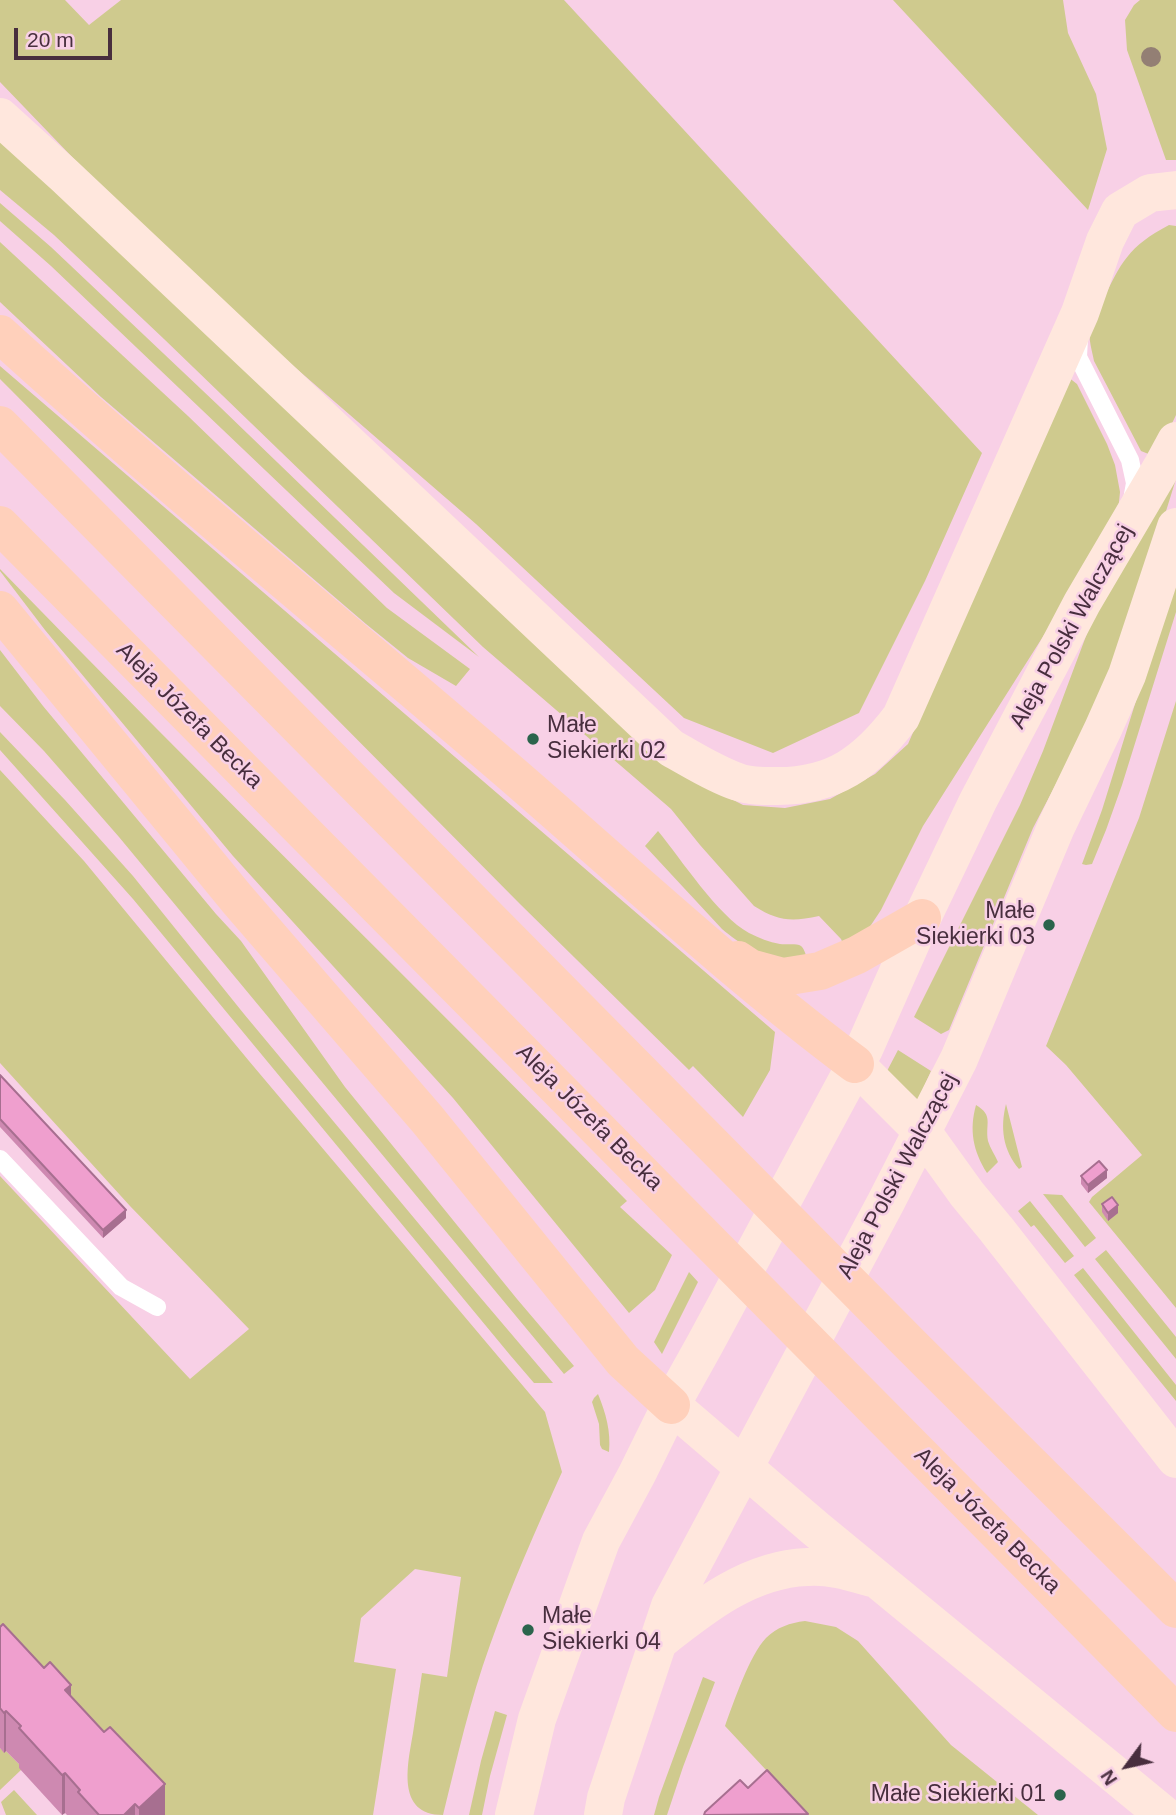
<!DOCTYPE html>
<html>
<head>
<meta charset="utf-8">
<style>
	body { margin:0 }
	#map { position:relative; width:1176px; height:1815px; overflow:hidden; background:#f8d0e6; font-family:Arial,sans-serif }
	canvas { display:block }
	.north { position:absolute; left:1092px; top:1731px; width:70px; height:70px; -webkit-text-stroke:5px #f8d0e6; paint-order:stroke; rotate:237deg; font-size:19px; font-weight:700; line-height:28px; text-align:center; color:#482e3e }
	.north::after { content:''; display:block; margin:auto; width:24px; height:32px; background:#482e3e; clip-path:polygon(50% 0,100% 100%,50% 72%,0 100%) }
	.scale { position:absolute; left:14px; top:28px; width:98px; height:32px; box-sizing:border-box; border:4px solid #482e3e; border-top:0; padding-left:9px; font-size:21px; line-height:24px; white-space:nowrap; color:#482e3e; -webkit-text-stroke:5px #f8d0e6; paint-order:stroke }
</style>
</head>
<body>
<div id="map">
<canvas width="1176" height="1815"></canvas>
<div class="north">N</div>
<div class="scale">20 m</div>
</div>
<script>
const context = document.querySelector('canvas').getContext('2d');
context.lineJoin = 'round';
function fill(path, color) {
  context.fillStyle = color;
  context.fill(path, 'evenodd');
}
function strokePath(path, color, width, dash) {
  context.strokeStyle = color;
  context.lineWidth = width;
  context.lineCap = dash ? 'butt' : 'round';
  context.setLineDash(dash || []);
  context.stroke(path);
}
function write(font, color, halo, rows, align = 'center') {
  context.font = font + ' Arial,sans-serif';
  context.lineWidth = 5;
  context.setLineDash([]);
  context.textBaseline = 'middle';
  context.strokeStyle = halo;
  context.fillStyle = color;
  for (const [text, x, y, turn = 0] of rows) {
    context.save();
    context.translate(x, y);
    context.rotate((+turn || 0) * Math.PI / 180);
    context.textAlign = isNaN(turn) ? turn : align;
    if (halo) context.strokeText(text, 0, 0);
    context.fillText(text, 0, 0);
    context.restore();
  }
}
fill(new Path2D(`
	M0,0H65L89,25L121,0H564L982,453L925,581L859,713L773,753L684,718L476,524L172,261L0,82Z
	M893,0H1063L1068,33L1096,94L1107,149L1088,210Z
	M1140,0H1176V160H1166L1127,50L1125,20L1134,5Z
	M0,135L712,789L743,805L785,808L830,799L875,774L908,744L1068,377L1077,384L1107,444L1115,465L1120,492L1118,512L1113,526L923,826L881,910L867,931L845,948L841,939L819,916C791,922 778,921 754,906L700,845L671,809L483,647L164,339L54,235L0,190Z
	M0,203L51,247L220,407L479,657L394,593L51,266L0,221Z
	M1169,225L1176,226V415L1156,457L1141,451L1094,361C1092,351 1088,338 1090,328C1092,320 1098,310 1102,303C1120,263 1129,246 1169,225Z
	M0,242L188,416L387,608L470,669L456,686L408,658L366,624L101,397L0,302Z
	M0,366L775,1032L770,1070L743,1117L693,1066L689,1070L520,904L10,389L0,379Z
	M1176,479L1139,598L1114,673L1033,828L949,1030L941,1034L914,1017L1020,805L1043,751L1092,620Z
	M0,569C206,782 420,989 627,1201L620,1207L672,1255L655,1290L629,1313L453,1098L233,856L45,630L0,571Z
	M1176,572V612L1122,785L1106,830L1092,864L1086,865L1082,864L1102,810Z
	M0,650L43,706L216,914L241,941L345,1087L517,1299L574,1366L564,1374L119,837L44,751L0,706Z
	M1176,701V1308L1089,1202L1092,1197L1142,1155L1066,1065L1046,1046L1139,818Z
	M0,732L65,800L133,876L244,1014L474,1290L553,1383H534L510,1355L133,899L0,750Z
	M0,770L84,861L249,1061L545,1412L562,1472C536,1529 511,1586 490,1645C470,1700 457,1758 443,1815C395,1815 408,1763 413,1733C416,1713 419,1693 422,1673L447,1677L461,1577L415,1569L361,1618L354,1662L396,1669L373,1815H157L0,1647V1176L190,1379L249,1329L130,1206L0,1063Z
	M658,831C681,859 718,916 749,933C759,938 769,942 780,944C785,945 797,943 801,946C803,947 806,954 806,956C799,957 791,959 784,959C761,958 739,943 722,929L645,846Z
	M898,1050L931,1071L918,1100L887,1071Z
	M1006,1104L1022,1167L1019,1169C1003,1150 1000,1128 1006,1104Z
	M976,1105C994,1116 985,1123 988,1141C990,1148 995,1155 998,1162L987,1173C973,1151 969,1130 976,1105Z
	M1043,1194L1062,1195L1096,1238L1085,1247Z
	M1030,1201L1074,1256L1065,1263L1034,1225L1031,1227L1018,1211Z
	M1106,1250L1176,1337V1359L1095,1259Z
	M1083,1268L1176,1385V1401L1074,1275Z
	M689,1272L698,1282L662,1354L654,1342Z
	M598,1394C606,1414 611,1431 609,1452L602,1449L600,1445L599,1424L592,1402L594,1398Z
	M805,1621L836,1627L858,1641L951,1745L1038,1815H808L725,1726C733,1704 750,1654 766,1638C777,1627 790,1623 805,1621Z
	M703,1677L715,1682L683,1767L667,1815H654L659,1797Z
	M495,1711L507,1715L490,1776L482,1815H469L481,1761Z
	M0,1748L4,1752L6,1751L21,1766V1770L0,1790Z
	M14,1790L37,1815H6L1,1802Z`), '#cfca8e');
strokePath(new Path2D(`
	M1079,338L1078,357L1130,460L1135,483L1132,500
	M0,1159L121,1287L157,1307`), '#fff', 18);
strokePath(new Path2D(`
	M0,117L65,176L671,748C693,760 714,774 738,782C749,786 763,786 775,786C834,787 867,762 901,717L1080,313L1105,241L1120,211L1150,193L1176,190
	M855,1064L921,1130L967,1194L996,1229L1176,1459
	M671,1405L816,1529L1164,1815
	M658,1642C702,1607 749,1569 807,1567C829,1565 851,1572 872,1578
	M514,1815L537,1719L601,1541L637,1474L671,1405L705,1344L864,1049L922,918L978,801L1082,603L1163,465L1176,441
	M603,1815L606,1798L670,1606L886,1202L959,1059L1056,827L1103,729L1127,675L1176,527`), '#ffe7dd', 38);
strokePath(new Path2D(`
	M0,334C164,483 337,624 506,769C621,868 733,973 855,1064
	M0,425L912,1346L1176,1609
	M0,525L1176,1713
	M0,610L237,899L427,1119L623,1361L671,1405
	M738,960L750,968L783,977L820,971L857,955L922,918`), '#ffd0bb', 38);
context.fillStyle = '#937f74';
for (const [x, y] of [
	[1151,57]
]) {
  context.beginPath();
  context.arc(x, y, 10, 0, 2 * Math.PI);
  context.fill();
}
fill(new Path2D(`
	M0,1075L126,1218L103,1238L0,1127Z
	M1081,1176L1107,1178L1088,1193L1081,1184Z
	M1102,1204L1118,1213L1108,1221L1102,1212Z
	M0,1627L71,1696L165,1815H67L65,1813L62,1815L19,1768V1764L6,1751L4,1753L0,1748Z`), '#ce89b1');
fill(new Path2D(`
	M1107,1170V1178L1088,1193V1185Z
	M1118,1205V1213L1108,1221V1213Z
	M126,1210V1218L103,1238V1230Z
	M71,1685V1724L65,1690Z
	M6,1711V1751L4,1753V1713Z
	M65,1773V1813L62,1815V1775Z
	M165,1784V1815H139V1808Z
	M135,1804V1815H124Z`), '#a76f90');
const building = new Path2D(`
	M0,1075L126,1210L103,1230L0,1119Z
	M1099,1161L1107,1170L1088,1185L1081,1176Z
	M1112,1197L1118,1205L1108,1213L1102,1204Z
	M3,1624L44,1668L50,1662L71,1685L65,1690L104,1732L110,1727L165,1784L139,1808L135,1804L124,1815H99L78,1792L80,1790L65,1773L62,1775L19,1728L21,1726L6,1711L4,1713L0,1708V1627Z
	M767,1770L808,1814L704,1815L705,1812L740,1780L748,1788Z`);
fill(building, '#ef9fce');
strokePath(building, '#a76f90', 2);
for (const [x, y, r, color] of [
	[533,739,7,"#2b644c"],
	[1049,925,7,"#2b644c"],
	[528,1630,7,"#2b644c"],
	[1060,1795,7,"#2b644c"]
]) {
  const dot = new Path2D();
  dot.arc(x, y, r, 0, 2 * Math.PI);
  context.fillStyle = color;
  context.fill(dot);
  strokePath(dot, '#f8d0e6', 2.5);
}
write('23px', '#482e3e', '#f8d0e6', [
	["Aleja Polski Walczącej",1072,627,-61],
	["Aleja Józefa Becka",189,716,45],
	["Aleja Józefa Becka",589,1118,45],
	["Aleja Polski Walczącej",898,1176,-62],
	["Aleja Józefa Becka",987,1521,45]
]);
write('23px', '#482e3e', '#f8d0e6', [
	["Małe",547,726],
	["Siekierki 02",547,752],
	["Małe",1035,912,"right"],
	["Siekierki 03",1035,938,"right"],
	["Małe",542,1617],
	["Siekierki 04",542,1643],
	["Małe Siekierki 01",1046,1795,"right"]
], 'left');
</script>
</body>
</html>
